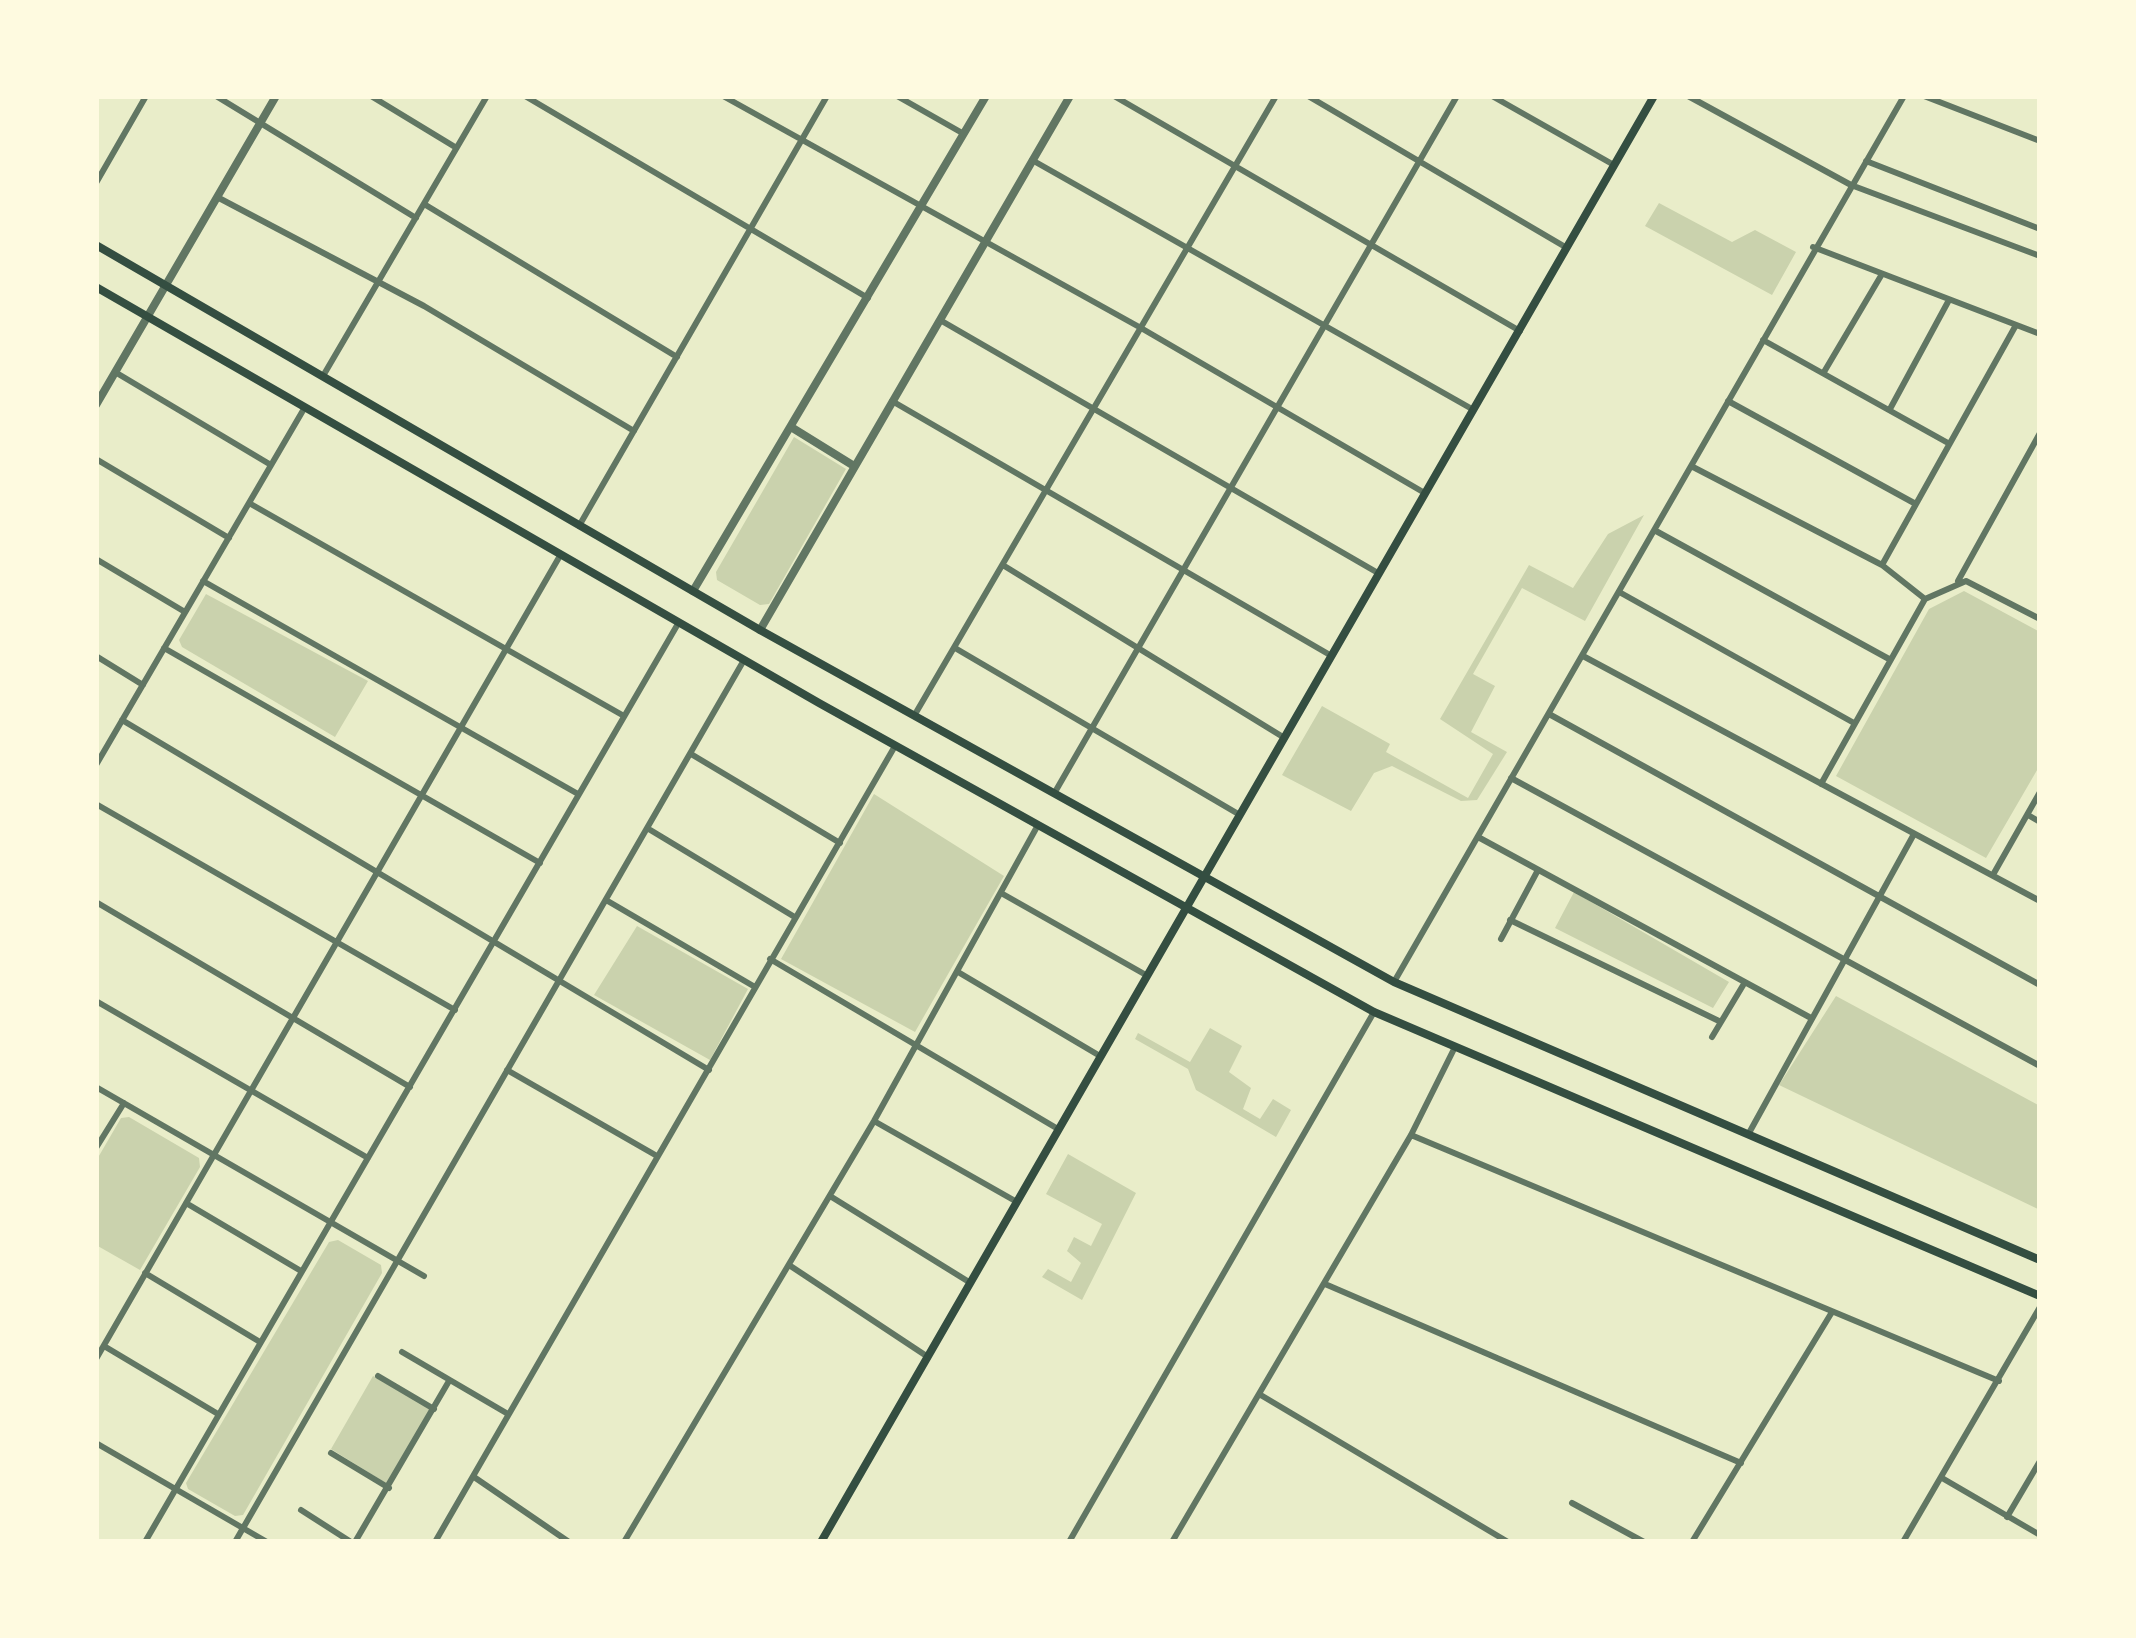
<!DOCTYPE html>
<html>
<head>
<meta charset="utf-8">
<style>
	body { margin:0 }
	#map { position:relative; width:2136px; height:1638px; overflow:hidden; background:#e9edc9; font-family:"Space Grotesk",sans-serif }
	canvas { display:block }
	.frame { position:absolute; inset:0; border:99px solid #fefae0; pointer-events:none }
</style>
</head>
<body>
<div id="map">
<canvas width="2136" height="1638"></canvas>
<div class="frame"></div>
</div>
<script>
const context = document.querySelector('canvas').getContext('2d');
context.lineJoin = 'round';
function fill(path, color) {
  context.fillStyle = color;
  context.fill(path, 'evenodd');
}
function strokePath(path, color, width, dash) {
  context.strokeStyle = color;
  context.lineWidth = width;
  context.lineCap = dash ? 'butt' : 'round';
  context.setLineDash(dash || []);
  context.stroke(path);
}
fill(new Path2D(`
	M1659,203L1732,242L1755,230L1796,252L1772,295L1645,226Z
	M794,437L846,469L769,604L760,605L717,580L716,572Z
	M1644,515L1585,621L1522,588L1473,674L1495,686L1471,732L1507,752L1477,800L1461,801L1392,766L1374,773L1351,811L1282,775L1322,706L1390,744L1386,752L1468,798L1493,754L1440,719L1529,565L1573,588L1608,534Z
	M1964,591L2040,632V765L1986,858L1836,776L1929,609Z
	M206,594L368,681L335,737L182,647L179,640Z
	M874,794L1004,876L915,1032L781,959Z
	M1574,892L1729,982L1713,1008L1555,928Z
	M637,926L748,989L710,1060L594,995Z
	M1836,996L2040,1106V1210L1779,1085Z
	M1210,1028L1242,1046L1229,1072L1251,1088L1243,1109L1260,1119L1273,1099L1291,1110L1276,1137L1196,1090L1188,1069L1135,1039L1138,1033L1190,1062Z
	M129,1117L199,1158L200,1167L140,1270L96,1245V1161L121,1118Z
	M1068,1154L1136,1193L1082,1300L1042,1277L1048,1269L1071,1282L1081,1263L1067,1251L1074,1237L1091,1246L1102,1224L1046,1194Z
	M338,1240L381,1265L382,1273L243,1515L235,1516L188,1489L186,1483L329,1242Z
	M373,1376L434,1411L389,1485L331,1449Z`), '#cad2ad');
strokePath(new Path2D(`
	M216,96L416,218
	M371,96L455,147
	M525,96L868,298
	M723,96L1141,328L1423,492
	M897,96L964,134
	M1114,96L1520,331
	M1308,96L1567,248
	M1492,96L1614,165
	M1688,96L1851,185L2040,256
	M1924,96L2040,141
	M1032,160L1472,409
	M1866,161L2040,229
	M96,183L146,96
	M217,197L424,306L634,431
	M424,204L677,357
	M1813,247L2040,334
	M940,320L1378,573
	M1763,340L1948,443
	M115,372L271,465
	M1824,372L1882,274
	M323,376L487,96
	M892,401L1330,655
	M1728,401L1914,503
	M1890,409L1949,300
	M96,459L229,538
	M1693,467L1882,565L1925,599
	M249,503L624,716
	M579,526L827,96
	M1656,531L1889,659
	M96,559L185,612
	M1882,565L2016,325
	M1006,567L1283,737
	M203,581L578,794
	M1958,581L2040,433
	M1621,593L1854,723
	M164,648L540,863
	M955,648L1240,815
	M96,656L143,685
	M1583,656L2040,901
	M1549,714L2040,985
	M914,716L1276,96
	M122,720L709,1070
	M691,754L840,843
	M96,765L305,407
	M1511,778L2040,1066
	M1821,784L1925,599L1966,581L2040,619
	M1055,792L1457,96
	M96,804L455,1010
	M2028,815L2040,822
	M647,828L793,916
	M1478,837L1811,1018
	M1994,873L2040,792
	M1001,893L1146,975
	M606,900L755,987
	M96,902L410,1087
	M1510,920L1721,1022
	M1501,939L1538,870
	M770,959L1058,1129
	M958,972L1100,1056
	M1394,982L1904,96
	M96,1001L368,1158
	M1712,1037L1745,982
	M507,1070L657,1156
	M96,1087L424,1276
	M874,1121L1017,1202
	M1749,1133L1914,834
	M1411,1135L1999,1381
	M96,1148L124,1103
	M830,1196L969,1282
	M186,1203L301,1271
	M789,1265L928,1357
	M145,1273L260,1342
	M1325,1284L1741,1463
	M104,1346L218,1414
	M402,1352L508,1414
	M96,1359L561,554
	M378,1376L434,1409
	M1259,1394L1508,1542
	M96,1443L267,1542
	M331,1453L389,1488
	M474,1477L569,1542
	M1942,1478L2040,1535
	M1572,1503L1644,1542
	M301,1510L351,1542
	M2007,1517L2040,1461
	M96,1542H97
	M145,1542L679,622
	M235,1542L744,660
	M355,1542L449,1381
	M435,1542L895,746
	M624,1542L874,1121L1038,825
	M1069,1542L1374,1012
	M1172,1542L1411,1135L1454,1049
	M1692,1542L1832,1312
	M1903,1542L2040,1307`), '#617663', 6);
strokePath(new Path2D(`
	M96,405L276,96
	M791,427L854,466
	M693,591L986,96
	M760,630L1070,96`), '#617663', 8);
strokePath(new Path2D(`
	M96,245L760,630L1394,982L2040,1260
	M96,287L819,703L1374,1012L2040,1296
	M821,1542L1654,96`), '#344e41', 8);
</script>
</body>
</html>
